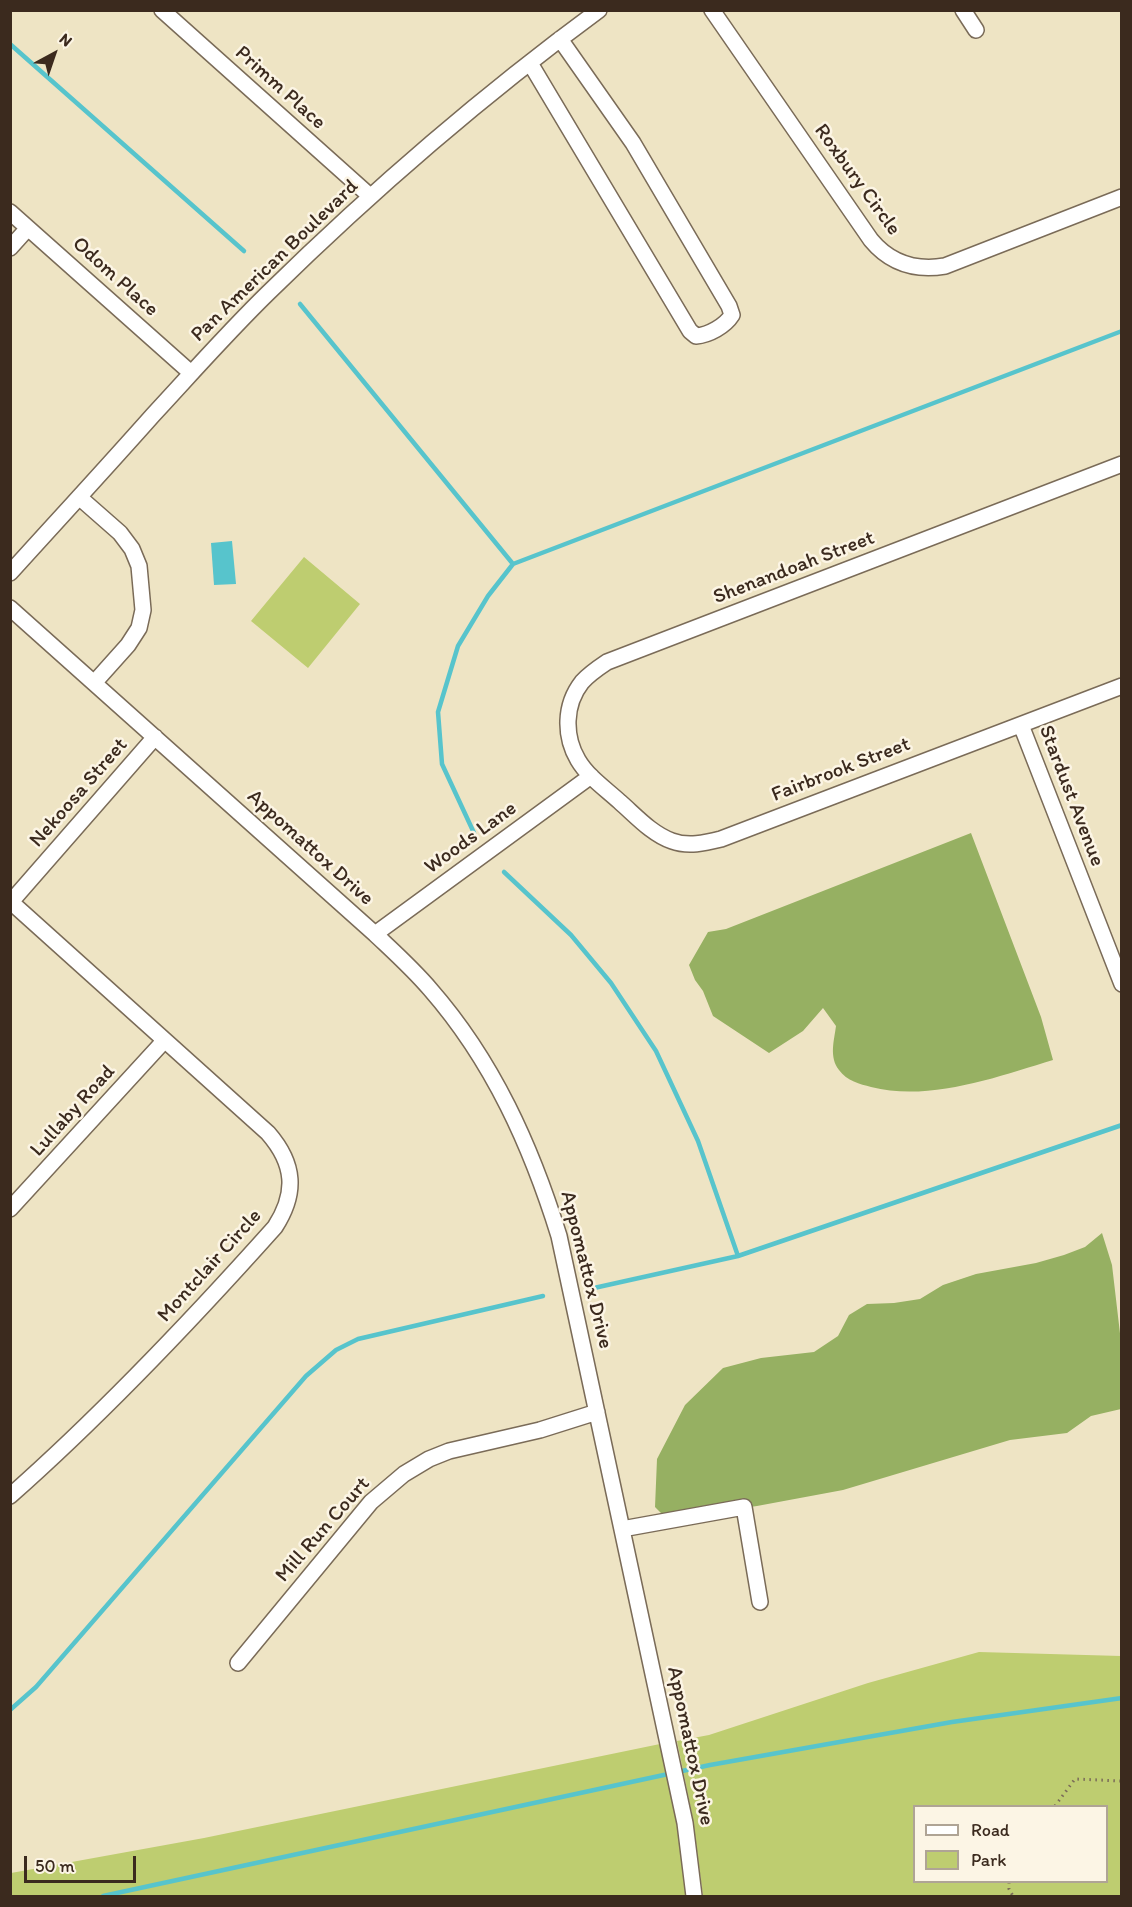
<!DOCTYPE html>
<html>
<head>
<meta charset="utf-8">
<style>
	body { margin:0 }
	#map { position:relative; width:1132px; height:1907px; overflow:hidden; background:#eee4c4; font-family:Itim,sans-serif }
	canvas { display:block }
	.frame { position:absolute; inset:0; border:12px solid #3b2a1e; pointer-events:none }
	.legend { position:absolute; left:913px; top:1805px; width:195px; height:78px; box-sizing:border-box; background:#fcf5e5; border:2px solid #afa495; margin:0; padding:8px 10px; list-style:none; font-size:18px; color:#3b2a1e }
	.legend li { display:flex; align-items:center; gap:12px; height:30px }
	.legend b { width:30px; border:2px solid #afa495 }
	.north { position:absolute; left:24px; top:24px; width:60px; height:60px; -webkit-text-stroke:4px #fcf5e5; paint-order:stroke; rotate:40deg; font-size:16px; font-weight:700; line-height:24px; text-align:center; color:#3b2a1e }
	.north::after { content:''; display:block; margin:auto; width:21px; height:27px; background:#3b2a1e; clip-path:polygon(50% 0,100% 100%,50% 72%,0 100%) }
	.scale { position:absolute; left:24px; top:1856px; width:112px; height:27px; box-sizing:border-box; border:3px solid #3b2a1e; border-top:0; padding-left:8px; font-size:18px; line-height:21px; white-space:nowrap; color:#3b2a1e; -webkit-text-stroke:4px #fcf5e5; paint-order:stroke }
</style>
</head>
<body>
<div id="map">
<canvas width="1132" height="1907"></canvas>
<div class="frame"></div>
<ul class="legend">
<li><b style="height:8px;background:#fff"></b>Road</li>
<li><b style="height:16px;background:#becd70"></b>Park</li>
</ul>
<div class="north">N</div>
<div class="scale">50 m</div>
</div>
<script>
const context = document.querySelector('canvas').getContext('2d');
context.lineJoin = 'round';
function fill(path, color) {
  context.fillStyle = color;
  context.fill(path, 'evenodd');
}
function strokePath(path, color, width, dash) {
  context.strokeStyle = color;
  context.lineWidth = width;
  context.lineCap = dash ? 'butt' : 'round';
  context.setLineDash(dash || []);
  context.stroke(path);
}
function write(font, color, halo, rows, align = 'center') {
  context.font = font + ' Itim,sans-serif';
  context.lineWidth = 5;
  context.setLineDash([]);
  context.textBaseline = 'middle';
  context.strokeStyle = halo;
  context.fillStyle = color;
  for (const [text, x, y, turn = 0] of rows) {
    context.save();
    context.translate(x, y);
    context.rotate((+turn || 0) * Math.PI / 180);
    context.textAlign = isNaN(turn) ? turn : align;
    if (halo) context.strokeText(text, 0, 0);
    context.fillText(text, 0, 0);
    context.restore();
  }
}
fill(new Path2D(`
	M304,557L360,604L308,668L251,621Z
	M979,1652L1121,1656V1896H703L692,1814L677,1741L709,1735L868,1683ZM1106,1806V1882H914V1806Z
	M660,1744L677,1825L686,1896H11V1873L204,1838Z`), '#becd70');
fill(new Path2D(`
	M971,833L1041,1017L1053,1060C997,1077 929,1102 871,1087C860,1084 847,1081 839,1070C829,1057 834,1041 836,1026L823,1008L803,1031L769,1053L713,1016L703,991L695,980L689,965L708,932L726,929Z
	M1102,1233L1112,1265L1121,1342V1409L1091,1416L1067,1433L1010,1440L843,1490L757,1506L667,1519L655,1507L657,1459L685,1405L723,1368L761,1358L814,1352L838,1336L849,1315L867,1304L894,1303L920,1299L943,1285L976,1274L1036,1263L1064,1255L1085,1247Z`), '#96b062');
fill(new Path2D(`
	M232,541L236,584L214,585L211,543Z`), '#57c4cc');
strokePath(new Path2D(`
	M10,44L244,251
	M300,304L513,564
	M474,833L442,764L438,712L458,646L488,596L513,564L1122,331
	M504,872L571,935L611,983L656,1051L698,1141L738,1256
	M594,1288L738,1256L1122,1125
	M10,1710L36,1687L306,1376L336,1350L358,1339L543,1296
	M103,1896L710,1765L952,1722L1122,1698`), '#57c4cc', 4.5);
const minor = new Path2D(`
	M162,10L370,196
	M712,10L871,240C890,263 915,271 945,266L1122,197
	M963,10L976,30
	M530,63L690,331L696,336C709,335 725,326 732,315L729,306L633,143L560,39
	M10,212L191,373
	M10,248L28,228
	M1122,464L607,662C598,668 589,674 582,682C564,705 564,736 578,760C588,777 606,789 620,802C636,816 652,834 672,841C688,847 705,843 721,839L1122,686
	M79,497L120,533L132,549L139,566L143,610L139,628L128,645L94,683
	M10,573C58,520 106,468 153,415C191,374 228,332 268,293C372,191 482,96 599,10
	M10,608L375,934C394,952 413,969 430,989C493,1061 531,1146 559,1236L685,1823L694,1896
	M1021,725L1122,984
	M10,903L155,737
	M375,934L591,776
	M10,1209L164,1041
	M10,1496C105,1412 191,1321 275,1227C297,1193 295,1164 268,1133L11,902
	M622,1529L744,1507L760,1602
	M238,1663L371,1502L404,1474L429,1459L449,1451L540,1430L597,1412`);
strokePath(minor, '#7a6b58', 18);
strokePath(new Path2D(`
	M1055,1806L1075,1779L1122,1781
	M1009,1882V1889L1013,1896`), '#7a6b58', 3, [1.5, 4.5]);
strokePath(minor, '#fff', 15);
write('21px', '#3b2a1e', '#fcf5e5', [
	["Primm Place",280,88,42],
	["Roxbury Circle",857,180,54],
	["Pan American Boulevard",275,261,-44],
	["Odom Place",115,277,42],
	["Shenandoah Street",794,568,-21],
	["Fairbrook Street",841,770,-21],
	["Nekoosa Street",79,793,-49],
	["Stardust Avenue",1071,796,69],
	["Woods Lane",471,838,-36],
	["Appomattox Drive",310,848,42],
	["Lullaby Road",73,1111,-48],
	["Montclair Circle",210,1266,-48],
	["Appomattox Drive",586,1270,76],
	["Mill Run Court",323,1530,-49],
	["Appomattox Drive",690,1746,78]
]);
</script>
</body>
</html>
